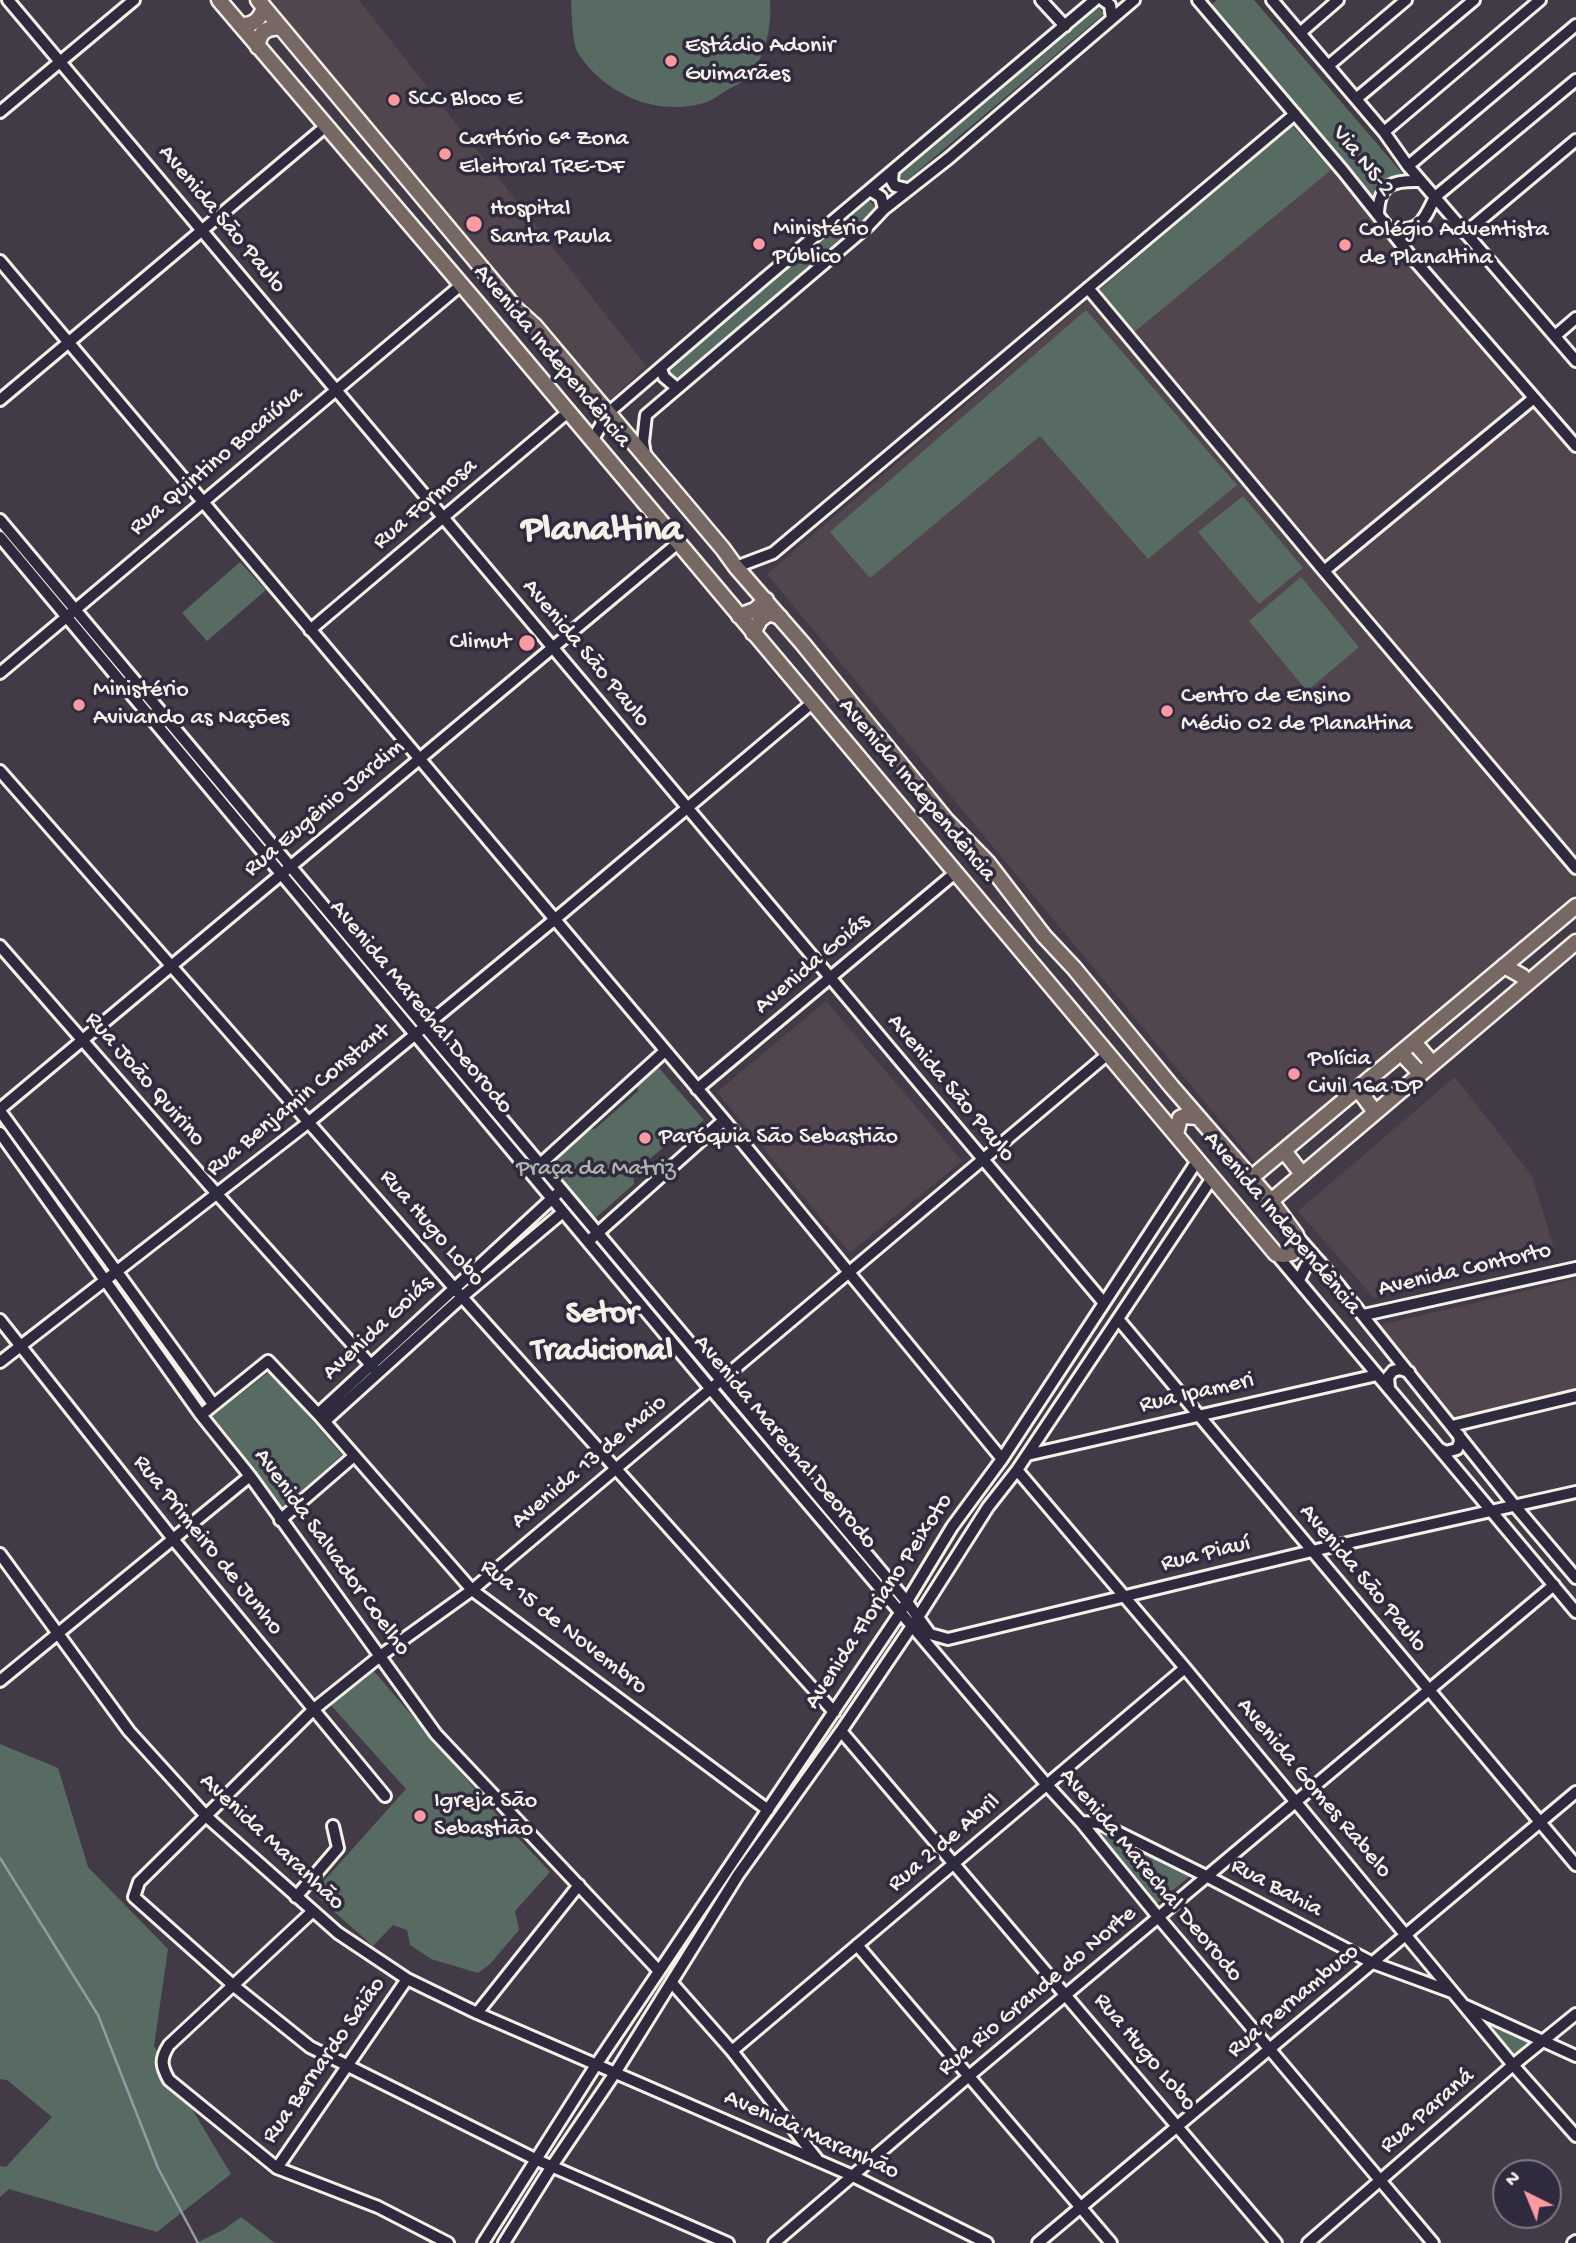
<!DOCTYPE html>
<html>
<head>
<meta charset="utf-8">
<style>
	body { margin:0 }
	#map { position:relative; width:1576px; height:2243px; overflow:hidden; background:#433a47; font-family:"Gochi Hand",sans-serif }
	canvas { display:block }
	.north { position:absolute; left:1492px; top:2159px; width:70px; height:70px; box-sizing:border-box; background:#2f2a3d; border:2px solid #7e7a81; border-radius:50%; rotate:317deg; font-size:19px; font-weight:700; line-height:28px; text-align:center; color:#f4f1e8 }
	.north::after { content:''; display:block; margin:auto; width:24px; height:32px; background:#ff9aa2; clip-path:polygon(50% 0,100% 100%,50% 72%,0 100%) }
</style>
</head>
<body>
<div id="map">
<canvas width="1576" height="2243"></canvas>
<div class="north">N</div>
</div>
<script>
const context = document.querySelector('canvas').getContext('2d');
context.lineJoin = 'round';
function fill(path, color) {
  context.fillStyle = color;
  context.fill(path, 'evenodd');
}
function strokePath(path, color, width, dash) {
  context.strokeStyle = color;
  context.lineWidth = width;
  context.lineCap = dash ? 'butt' : 'round';
  context.setLineDash(dash || []);
  context.stroke(path);
}
function write(font, color, halo, rows, align = 'center') {
  context.font = font + ' "Gochi Hand",sans-serif';
  context.lineWidth = 7;
  context.setLineDash([]);
  context.textBaseline = 'middle';
  context.strokeStyle = halo;
  context.fillStyle = color;
  for (const [text, x, y, turn = 0] of rows) {
    context.save();
    context.translate(x, y);
    context.rotate((+turn || 0) * Math.PI / 180);
    context.textAlign = isNaN(turn) ? turn : align;
    if (halo) context.strokeText(text, 0, 0);
    context.fillText(text, 0, 0);
    context.restore();
  }
}
fill(new Path2D(`
	M264,0H359L646,366L605,405Z
	M1292,125L1299,126L1576,456V893L1256,1164L767,574Z
	M826,1001L962,1161L850,1253L717,1092Z
	M1455,1077L1532,1176L1554,1248L1374,1298L1298,1211Z
	M1576,1279V1391L1454,1420L1380,1325Z`), '#51464e');
fill(new Path2D(`
	M571,0H770C772,24 766,57 749,76C744,82 734,86 727,90C720,94 712,101 704,103C657,117 604,94 578,53C572,43 572,13 571,0Z
	M1217,0H1254L1402,173L1369,198L1209,7Z
	M1097,4L1104,14L905,182L897,173Z
	M1292,125L1331,170L1133,333L1097,292Z
	M867,198L876,208L677,382L667,370Z
	M1086,310L1237,485L1148,559L1040,436L870,578L830,532Z
	M1243,496L1303,568L1259,604L1198,532Z
	M240,562L266,590L207,641L182,613Z
	M1301,577L1359,647L1307,691L1249,621Z
	M658,1067L704,1120L684,1138L677,1135L633,1174L634,1184L592,1221L546,1165L587,1128L595,1129L638,1091L637,1085Z
	M270,1371L342,1455L279,1511L211,1417Z
	M372,1669L505,1824L550,1872L515,1911L519,1930L490,1964L478,1973L431,1959L410,1945L407,1930L393,1925L373,1946L313,1893L406,1789L329,1703Z
	M0,1744L58,1768L88,1867L168,1949L154,2046L231,2174L157,2232L9,2189L0,2197V2166L6,2167L52,2117L7,2080L0,2079Z
	M1097,1830L1190,1876L1154,1906L1091,1832Z
	M1490,2023L1531,2042L1512,2058Z
	M241,2217L275,2243H196L223,2230Z`), '#586b63');
strokePath(new Path2D(`
	M0,1858L98,2015L158,2168L198,2243`), '#8f9ca3', 2.5);
const minor = new Path2D(`
	M8,0L1104,1303
	M1041,0L1065,26
	M1103,0L1110,5L1112,18
	M1198,0L1343,171L1409,254L1576,446
	M1272,0L1384,132L1408,166L1576,361
	M1300,33L1338,0
	M1328,66L1406,0
	M1356,99L1474,0
	M0,112L134,0
	M1384,132L1540,0
	M1408,166L1576,25
	M893,171L892,181L895,186L907,189
	M870,190L881,197L884,209
	M1378,214C1379,183 1394,180 1421,181
	M1389,228C1420,233 1423,222 1435,197L1576,80
	M1465,233L1576,140
	M0,261L724,1120L1002,1459
	M1088,288L1324,571L1576,868
	M1555,336L1576,318
	M661,369L664,377L677,388
	M0,400L325,127
	M592,441L608,413L764,279L1095,0
	M645,455L643,442L646,415L868,226L884,209L949,158L1134,0
	M0,520L907,1602L930,1634L948,1639L1312,1551L1576,1492
	M0,537L710,1388L1047,1785L1081,1822L1159,1918L1433,2243
	M736,567L773,553L1295,114
	M1324,571L1534,398
	M310,630L568,412
	M0,673L461,285
	M0,771L462,1297L834,1712
	M0,946L217,1194L378,1373
	M697,1089L955,873
	M0,1109L678,543
	M0,1111L213,1404
	M0,1133L201,1415L250,1476L436,1734L659,1971
	M535,1169L665,1051
	M1296,1235L1324,1267L1515,1506L1576,1578
	M592,1238L724,1120
	M1276,1254L1576,1612
	M1299,1280L1306,1266L1320,1262
	M1364,1315L1576,1268
	M1118,1319L1576,1865
	M0,1320L173,1539L385,1796
	M0,1362L309,1122L554,920L812,703
	M1389,1388L1388,1377L1393,1371L1400,1369L1409,1372
	M318,1414L557,1194
	M201,1415L268,1361L318,1414L472,1590L768,1810
	M325,1421L462,1297L563,1212
	M1452,1426L1576,1396
	M1440,1449L1446,1452L1457,1449L1460,1442L1459,1435
	M1027,1455L1377,1375
	M1017,1470L1185,1668L1513,2065L1576,2136
	M280,1520L354,1456
	M0,1554L129,1731L207,1817L338,1933L407,1979L477,2013L851,2175L987,2243
	M0,1681L250,1476
	M841,1731L1276,2243
	M1081,1822L1099,1823L1208,1877L1373,1963L1452,1992
	M296,1897L338,1848L333,1826
	M313,1911L169,2045C160,2059 161,2066 169,2080L277,2168L378,2207L448,2243
	M857,1945L1111,2243
	M672,1983L732,2051L817,2159
	M1466,2006L1576,2056
	M477,2013L579,1885
	M732,2051L1185,1668
	M277,2168L407,1979
	M483,2243L596,2065L900,1613L952,1527L1002,1459L1197,1161
	M504,2243L552,2166L615,2073L738,1875L841,1731L918,1617L988,1507L1017,1470L1212,1178
	M728,2243L537,2160L310,2047L234,1986L134,1897L139,1882L314,1709L380,1656L472,1590L1108,1054
	M774,2243L969,2076L1554,1585
	M1038,2243L1576,1792
	M1308,2243L1513,2065L1576,2014
	M1573,2243L1576,2241`);
const major = new Path2D(`
	M219,0L477,303L1276,1254L1284,1255L1292,1253L1296,1245V1235L1271,1201L1172,1087L1074,968L1044,936L988,863L946,820L803,644L736,567L723,549L535,326L516,309L258,0
	M240,25C253,26 260,20 264,7
	M258,47C258,33 267,26 281,28
	M739,616L755,610L766,600
	M753,633L760,620L769,613L780,617
	M1504,966L1522,976L1527,982
	M1414,1042L1432,1063
	M1401,1053L1420,1073
	M1358,1089L1375,1112
	M1176,1134L1180,1118L1184,1116L1197,1117
	M1284,1151L1302,1174
	M1251,1178L1576,906
	M1271,1201L1576,942`);
strokePath(minor, '#f4f1e8', 16);
strokePath(major, '#f4f1e8', 19);
strokePath(minor, '#2f2a3d', 10);
strokePath(major, '#776864', 14);
for (const [x, y, r, color] of [
	[671,61,7,"#ff9aa2"],
	[394,100,7,"#ff9aa2"],
	[445,154,7,"#ff9aa2"],
	[474,224,9,"#ff9aa2"],
	[759,244,7,"#ff9aa2"],
	[1345,245,7,"#ff9aa2"],
	[527,643,9,"#ff9aa2"],
	[79,705,7,"#ff9aa2"],
	[1167,711,7,"#ff9aa2"],
	[1294,1074,7,"#ff9aa2"],
	[645,1138,7,"#ff9aa2"],
	[420,1816,7,"#ff9aa2"]
]) {
  const dot = new Path2D();
  dot.arc(x, y, r, 0, 2 * Math.PI);
  context.fillStyle = color;
  context.fill(dot);
  strokePath(dot, '#2f2a3d', 2.5);
}
write('24px', '#f4f1e8', '#2f2a3d', [
	["Estádio Adonir",685,47],
	["Guimarães",685,75],
	["SCC Bloco E",408,100],
	["Cartório 6ª Zona",459,140],
	["Eleitoral TRE-DF",459,168],
	["Hospital",490,210],
	["Santa Paula",490,238],
	["Ministério",773,230],
	["Público",773,258],
	["Colégio Adventista",1359,231],
	["de Planaltina",1359,259],
	["Climut",511,643,"right"],
	["Ministério",93,691],
	["Avivando as Nações",93,719],
	["Centro de Ensino",1181,697],
	["Médio 02 de Planaltina",1181,725],
	["Polícia",1308,1060],
	["Civil 16a DP",1308,1088],
	["Paróquia São Sebastião",659,1138],
	["Igreja São",434,1802],
	["Sebastião",434,1830]
], 'left');
write('24px', '#f4f1e8', '#2f2a3d', [
	["Via NS-2",1362,162,51],
	["Avenida São Paulo",221,220,50],
	["Avenida Independência",551,357,50],
	["Rua Quintino Bocaiúva",217,462,-40],
	["Rua Formosa",426,505,-40],
	["Avenida São Paulo",585,654,50],
	["Avenida Independência",916,791,50],
	["Rua Eugênio Jardim",325,809,-40],
	["Avenida Goiás",813,965,-40],
	["Avenida Marechal Deorodo",420,1008,50],
	["Rua João Quirino",144,1080,49],
	["Avenida São Paulo",950,1089,50],
	["Rua Benjamin Constant",299,1101,-39],
	["Avenida Independência",1281,1224,50],
	["Rua Hugo Lobo",431,1229,49],
	["Avenida Contorto",1465,1271,-13],
	["Avenida Goiás",379,1329,-43],
	["Rua Ipameri",1197,1394,-13],
	["Avenida Marechal Deorodo",784,1443,50],
	["Avenida 13 de Maio",590,1463,-40],
	["Rua Primeiro de Junho",207,1546,51],
	["Avenida Salvador Coelho",331,1553,54],
	["Rua Piauí",1206,1555,-14],
	["Avenida São Paulo",1362,1579,50],
	["Avenida Floriano Peixoto",880,1602,-57],
	["Rua 15 de Novembro",563,1628,38],
	["Avenida Gomes Rabelo",1313,1789,50],
	["Avenida Maranhão",271,1843,43],
	["Rua 2 de Abril",945,1844,-40],
	["Avenida Marechal Deorodo",1150,1876,50],
	["Rua Bahia",1276,1889,28],
	["Rua Rio Grande do Norte",1038,1992,-40],
	["Rua Pernambuco",1294,2002,-40],
	["Rua Hugo Lobo",1144,2053,50],
	["Rua Bernardo Saião",325,2061,-55],
	["Rua Paraná",1428,2112,-41],
	["Avenida Maranhão",811,2136,24]
]);
write('24px', '#aeb5ac', '#2f2a3d', [
	["Praça da Matriz",596,1170]
]);
write('bold 32px', '#f4f1e8', '#2f2a3d', [
	["Setor",602,1316],
	["Tradicional",602,1353]
]);
write('bold 38px', '#f4f1e8', '#2f2a3d', [
	["Planaltina",602,532]
]);
</script>
</body>
</html>
